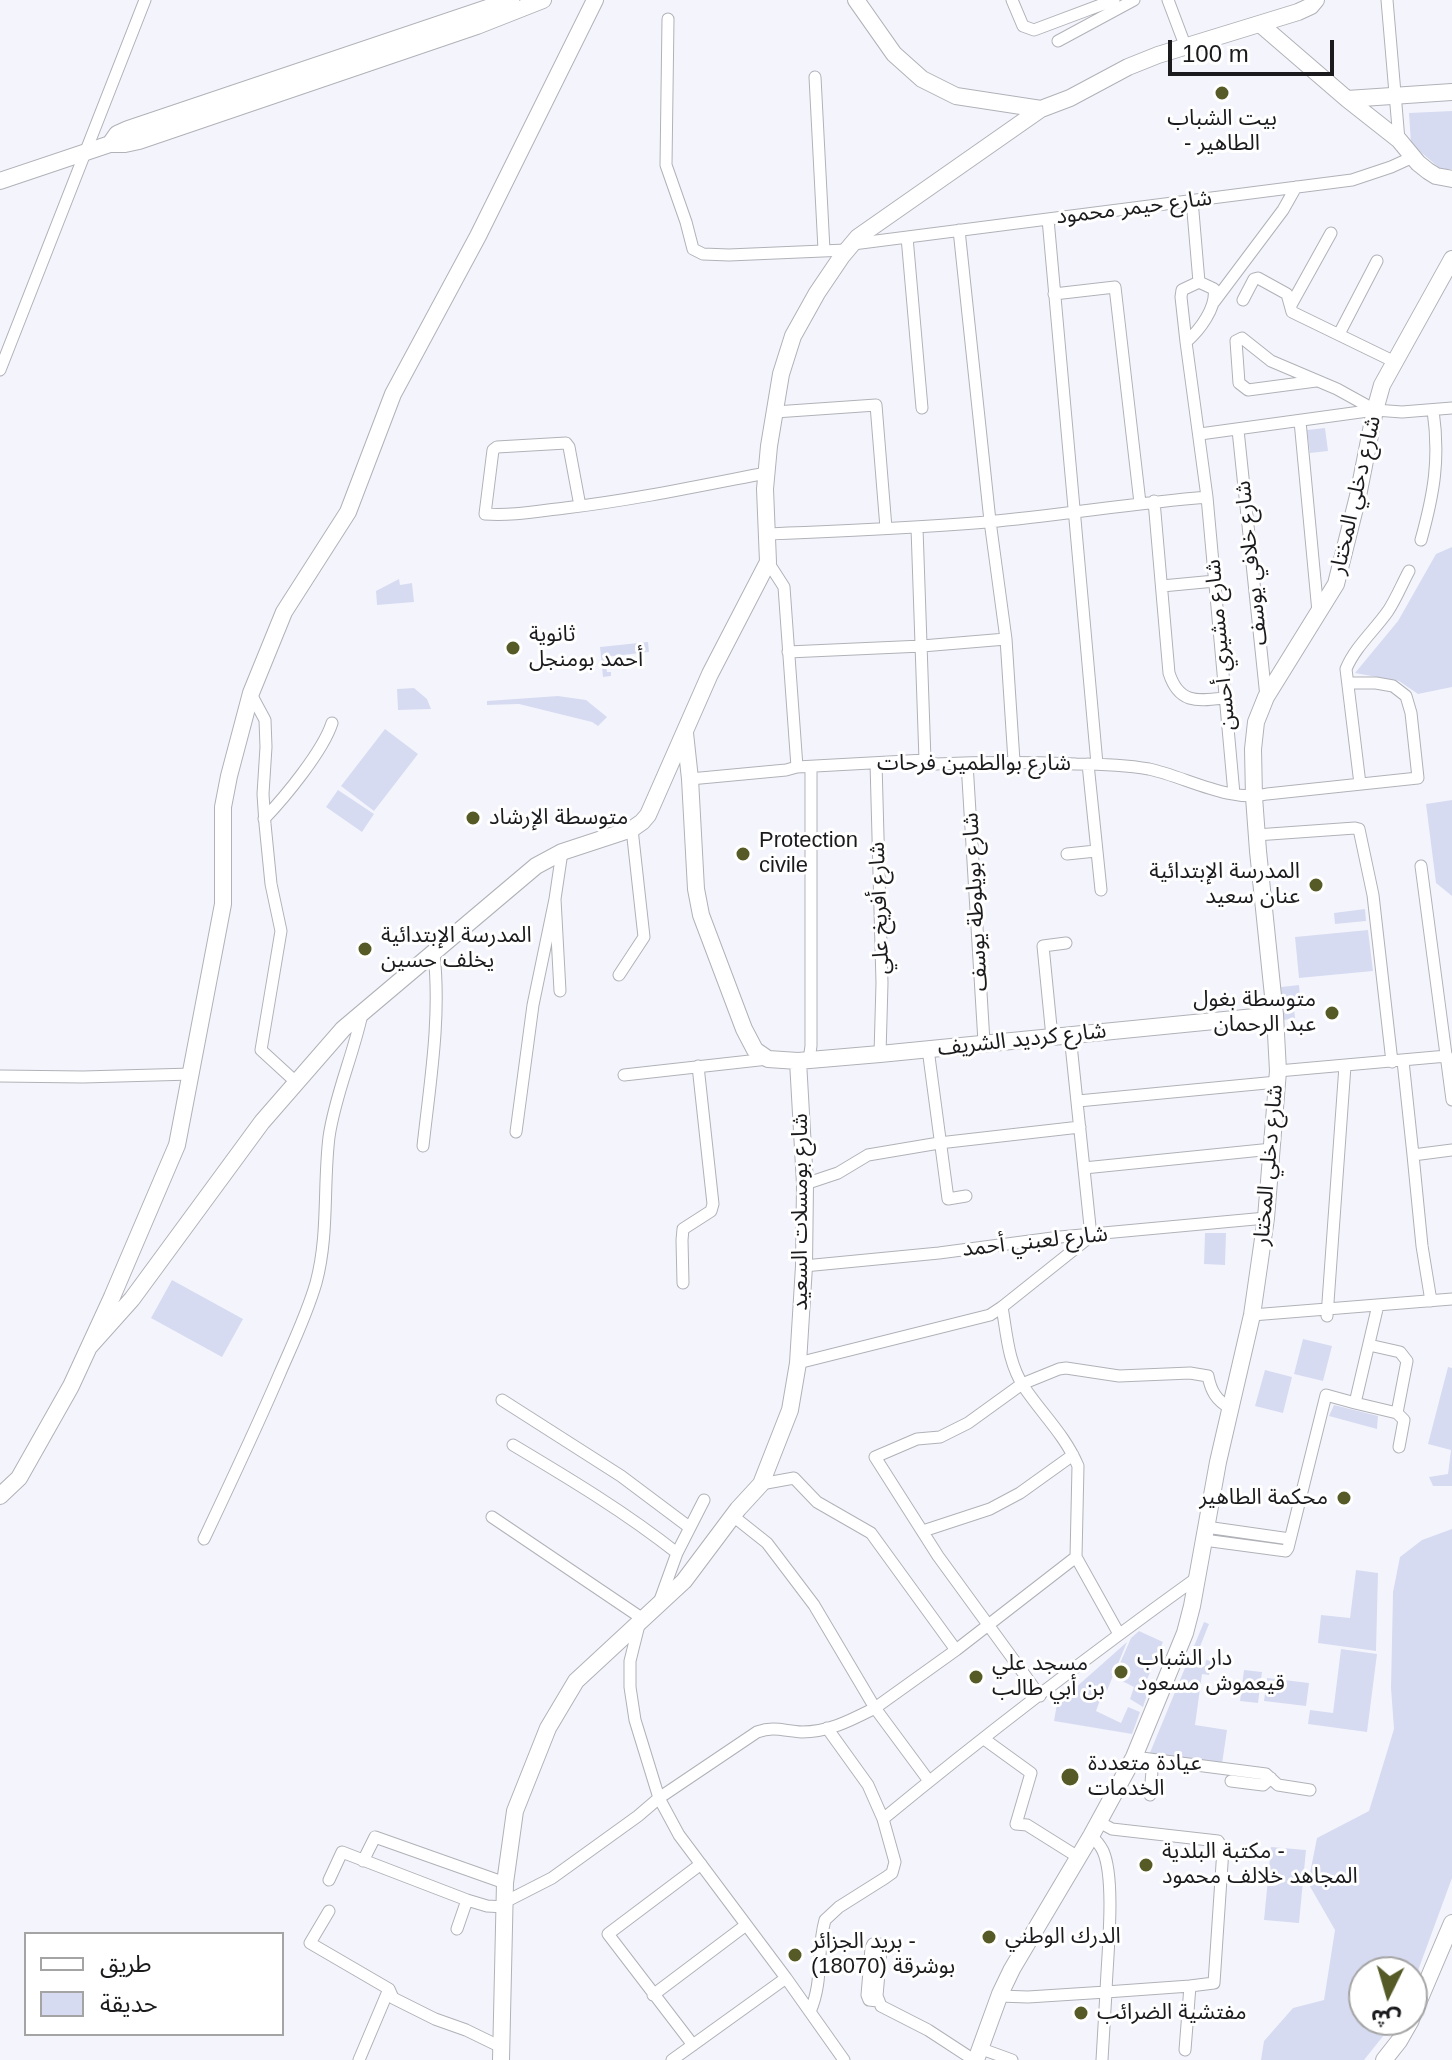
<!DOCTYPE html>
<html>
<head>
<meta charset="utf-8">
<style>
	body { margin:0 }
	#map { position:relative; width:1452px; height:2060px; overflow:hidden; background:#f4f5fc; font-family:Arial,"Noto Sans Arabic",sans-serif }
	canvas { display:block }
	.legend { position:absolute; left:24px; top:1932px; width:260px; height:104px; box-sizing:border-box; background:#fff; border:2px solid #a4a4a5; margin:0; padding:10px 14px; list-style:none; font-size:24px; color:#1b1b1e }
	.legend li { display:flex; align-items:center; gap:16px; height:40px }
	.legend b { width:40px; border:2px solid #a4a4a5 }
	.north { position:absolute; left:1348px; top:1956px; width:80px; height:80px; box-sizing:border-box; background:#fff; border:2px solid #a4a4a5; border-radius:50%; rotate:185deg; font-size:22px; font-weight:700; line-height:32px; text-align:center; color:#1b1b1e }
	.north::after { content:''; display:block; margin:auto; width:28px; height:36px; background:#565a27; clip-path:polygon(50% 0,100% 100%,50% 72%,0 100%) }
	.scale { position:absolute; left:1168px; top:40px; width:166px; height:36px; box-sizing:border-box; border:4px solid #1b1b1e; border-top:0; padding-left:10px; font-size:24px; line-height:28px; white-space:nowrap; color:#1b1b1e; -webkit-text-stroke:6px #fff; paint-order:stroke }
</style>
</head>
<body>
<div id="map">
<canvas width="1452" height="2060"></canvas>
<ul class="legend">
<li><b style="height:10px;background:#fff"></b>طريق</li>
<li><b style="height:22px;background:#d7dbf1"></b>حديقة</li>
</ul>
<div class="north">ش</div>
<div class="scale">100 m</div>
</div>
<script>
const context = document.querySelector('canvas').getContext('2d');
context.lineJoin = 'round';
function fill(path, color) {
  context.fillStyle = color;
  context.fill(path, 'evenodd');
}
function strokePath(path, color, width, dash) {
  context.strokeStyle = color;
  context.lineWidth = width;
  context.lineCap = dash ? 'butt' : 'round';
  context.setLineDash(dash || []);
  context.stroke(path);
}
function write(font, color, halo, rows, align = 'center') {
  context.font = font + ' Arial,"Noto Sans Arabic",sans-serif';
  context.lineWidth = 6;
  context.setLineDash([]);
  context.textBaseline = 'middle';
  context.strokeStyle = halo;
  context.fillStyle = color;
  for (const [text, x, y, turn = 0] of rows) {
    context.save();
    context.translate(x, y);
    context.rotate((+turn || 0) * Math.PI / 180);
    context.textAlign = isNaN(turn) ? turn : align;
    if (halo) context.strokeText(text, 0, 0);
    context.fillText(text, 0, 0);
    context.restore();
  }
}
fill(new Path2D(`
	M1452,111V169L1442,170L1411,144L1409,113Z
	M1325,428L1328,451L1310,453L1307,430Z
	M1452,547V687L1418,694L1399,681L1355,673L1398,621L1436,554Z
	M399,579L400,585L412,583L414,602L377,605L376,591Z
	M648,642L649,652L605,657L607,672H611V676L603,677L600,647Z
	M414,688L427,699L431,709L398,710L397,689Z
	M558,696L586,700L607,717L598,726L592,722L519,704L487,705V701Z
	M385,729L418,754L374,811L341,786Z
	M338,790L374,814L362,832L326,807Z
	M1452,800V896L1436,883L1426,804Z
	M1365,909L1366,921L1335,924L1334,913Z
	M1368,930L1373,971L1299,978L1295,937Z
	M1299,985L1301,1007L1294,1008L1295,1018L1284,1020L1281,987Z
	M1205,1233H1226L1225,1265L1204,1264Z
	M172,1280L243,1319L222,1357L151,1318Z
	M1303,1339L1332,1346L1323,1381L1294,1374Z
	M1448,1367L1452,1368V1486H1433L1429,1477L1448,1474L1451,1450L1428,1444Z
	M1265,1370L1292,1377L1283,1413L1255,1406Z
	M1334,1405L1378,1416L1377,1429L1329,1416Z
	M1452,1529V1878L1412,1987V1972H1364V2020H1396L1364,2060H1261L1264,2041L1293,2008L1324,2000L1335,1930L1308,1883L1317,1838L1369,1811L1394,1729L1391,1688L1393,1592L1400,1557L1422,1540Z
	M1356,1570L1378,1573L1376,1651L1318,1643L1321,1615L1350,1618Z
	M1204,1622L1209,1624L1193,1664L1205,1666L1206,1660L1211,1661L1209,1675L1202,1674L1195,1725L1227,1730L1222,1764L1149,1755Z
	M1139,1631L1163,1642L1145,1684L1149,1689L1143,1707L1130,1699L1134,1687L1114,1677L1131,1638Z
	M1127,1642L1106,1693L1103,1692L1096,1711L1121,1723L1128,1707L1140,1712L1132,1734L1054,1721L1057,1704Z
	M1341,1649L1377,1654L1367,1732L1308,1724L1310,1710L1333,1713Z
	M1244,1670L1262,1672L1258,1703L1240,1701Z
	M1267,1678L1309,1683L1306,1706L1264,1701Z
	M1271,1847L1306,1850L1299,1923L1264,1920Z`), '#d7dbf1');
const street = new Path2D(`
	M1012,0L1023,26L1034,30L1114,0
	M1168,0L1185,45
	M1387,0L1399,140
	M668,19L666,165L686,222L693,249L703,254L729,255L846,250
	M1058,41L1134,0
	M815,77L824,250
	M1192,200L1199,282L1182,290L1181,297L1186,342C1200,330 1217,307 1214,289L1199,282
	M1048,219L1097,764
	M959,230L990,521L1006,639L1014,761
	M907,237L922,408
	M853,244L1352,180L1391,167L1413,157
	M1054,294L1115,287L1140,503
	M1243,300L1254,279L1258,278L1287,294L1292,312L1395,362
	M1214,302L1283,210L1296,187
	M1291,305L1331,233
	M1339,334L1377,261
	M1186,342L1207,497L1234,794
	M0,370L145,0
	M1316,381L1248,390L1239,383L1236,341L1242,338L1271,361L1337,389L1375,410L1402,412L1452,408
	M775,412L876,405L886,528
	M1300,421L1318,612
	M1238,430L1266,697
	M1200,434L1375,410
	M1154,501L1169,673C1179,704 1197,701 1225,698
	M580,506L569,447L566,443L497,447L493,450L485,514C512,516 538,511 565,508C633,500 699,486 766,473
	M917,528L925,760
	M767,534C840,531 914,528 987,522C1061,515 1134,503 1207,497
	M1421,540C1434,493 1440,459 1433,410
	M768,562L784,587L797,767
	M1162,586L1215,581
	M788,652L922,646L1006,639
	M251,694L265,720L266,747L263,794L265,824L271,884L281,931L261,1050L297,1083
	M876,763L882,983L880,1054
	M967,763L984,1042
	M1088,764L1101,890
	M690,779L786,770L797,767L925,760L936,764C983,762 1029,762 1076,764C1100,764 1126,765 1149,769C1186,777 1230,803 1267,794L1418,778L1411,713L1406,696L1393,686L1376,683H1348
	M1360,784L1346,669C1355,647 1374,631 1388,611C1396,599 1402,584 1409,571
	M264,819C285,797 323,751 332,723
	M1256,835L1355,828L1359,829L1373,895L1392,1062
	M1067,854L1096,851
	M1421,866L1452,1100
	M619,975L644,937L632,829
	M560,991L555,899L562,852
	M1052,1037L1043,946L1066,943
	M928,1049L948,1199L966,1196
	M809,1060L811,1046V767
	M1403,1061L1413,1155L1452,1150
	M1278,1071L1447,1056
	M624,1075L768,1059
	M0,1076L83,1077L192,1074
	M1078,1101L1277,1082
	M516,1132L533,1005L555,899
	M423,1146C430,1082 441,1018 434,954
	M1413,1155L1422,1246L1431,1301
	M1084,1168L1272,1149
	M805,1184L838,1173L868,1155L939,1143L1080,1127
	M804,1266L939,1253L1060,1237L1266,1218
	M683,1283L682,1240L683,1229L711,1211L713,1204L698,1066
	M1002,1307C1007,1335 1008,1363 1024,1387C1042,1414 1065,1435 1078,1466L1076,1557L1119,1634
	M1252,1315L1452,1299
	M1327,1316L1345,1066
	M798,1363L990,1315L1002,1307L1091,1236L1070,1035
	M502,1400L621,1476L689,1527
	M1355,1403L1397,1413L1407,1361L1400,1352L1369,1345
	M1397,1413L1404,1420L1399,1447
	M513,1445C570,1479 625,1512 677,1553
	M761,1484L794,1478L817,1502L871,1533L956,1650
	M492,1517L643,1619
	M1206,1527L1290,1539
	M923,1531L990,1509L1020,1493L1073,1455
	M204,1539C230,1484 256,1429 280,1373C293,1343 307,1314 316,1283C329,1235 323,1186 329,1137C335,1095 353,1056 362,1014
	M1204,1540L1286,1551L1288,1548L1326,1395L1355,1403L1378,1305
	M660,1600L677,1553L704,1500
	M639,1625L630,1661V1687L635,1720L659,1798L679,1835L786,1978L844,2060
	M1040,1696L938,1556L875,1457L917,1439L940,1437L968,1423L1022,1384L1059,1369L1066,1368L1119,1376L1190,1373L1208,1376C1211,1391 1216,1400 1230,1408
	M984,1739L1031,1773L1016,1824L1027,1825L1078,1857
	M1134,1757L1266,1774L1278,1785L1310,1790
	M1149,1759L1152,1771L1150,1795
	M929,1781L875,1708L956,1650L1076,1557
	M1231,1781L1263,1785L1271,1778
	M883,1819C985,1735 1091,1654 1198,1577
	M1099,1822L1112,1829L1218,1841L1223,1849L1214,1983L1190,1986
	M1091,1836C1096,1840 1100,1845 1103,1851C1116,1880 1107,1958 1106,1992L1190,1986L1185,2050
	M363,1861L375,1837L505,1883
	M329,1880L342,1852L467,1900L487,1906L505,1907
	M505,1902L552,1878L638,1816L659,1798L757,1732C775,1726 783,1731 802,1732C829,1732 851,1720 875,1708L814,1605L767,1543L733,1516
	M329,1911L310,1943L389,1989L393,1998L435,2019L466,2030L501,2047
	M457,1929L467,1900
	M653,1995L746,1925
	M999,1996L1028,1997L1106,1992L1102,2060
	M878,2001L869,2000L867,1995L871,1948L873,1944H879L881,1950L877,1996L881,2006L928,2030L974,2060
	M810,2012C824,1979 816,1952 825,1920L839,1907L885,1878L892,1873L895,1862L883,1819L868,1785L827,1728
	M693,2045L608,1934L701,1864
	M979,2048L1012,2060
	M359,2060L389,1989
	M672,2060L786,1978`);
const secondary = new Path2D(`
	M856,0L894,54L922,79L956,96L1041,109L1070,98L1128,67L1158,55L1298,12L1311,6L1316,0
	M1260,24L1347,99L1399,140L1418,163L1428,171L1436,176L1452,179
	M1347,99L1452,92
	M110,144L117,134L128,129L511,0
	M0,181L110,144H125L139,141L477,26L543,0
	M685,733L690,779L696,889L701,915L744,1029L755,1050L768,1059L798,1061L880,1054L1275,1015
	M90,1346L132,1299L262,1122L343,1029L536,866L562,852L632,829L642,822L648,815L710,674L768,562L765,489L769,446L781,374L793,336L817,293L842,256L858,237L1041,109
	M0,1496L19,1478L71,1386L112,1297L177,1145L223,904V807L229,776L251,693L284,612L348,512L393,394L478,236L595,0
	M1412,2017L1452,1923
	M501,2060L505,1883L515,1811L548,1728L576,1681L684,1581L738,1509L761,1484L790,1410L798,1363L804,1266L805,1184L798,1061
	M976,2060L1000,1994L1012,1969L1091,1836L1134,1757L1185,1633L1192,1606L1218,1462L1252,1315L1266,1218L1278,1071L1275,1015L1258,851L1254,797L1253,749L1256,722L1266,697L1336,584L1358,496L1375,410L1382,385L1452,259
	M1384,2060L1399,2041L1411,2020`);
strokePath(street, '#b0b2b8', 13);
strokePath(secondary, '#b0b2b8', 18);
strokePath(street, '#fff', 11);
strokePath(secondary, '#fff', 16);
for (const [x, y, r, color] of [
	[1222,93,8,"#565a27"],
	[513,648,8,"#565a27"],
	[473,818,8,"#565a27"],
	[743,854,8,"#565a27"],
	[1316,885,8,"#565a27"],
	[365,949,8,"#565a27"],
	[1332,1013,8,"#565a27"],
	[1344,1498,8,"#565a27"],
	[1121,1672,8,"#565a27"],
	[976,1677,8,"#565a27"],
	[1070,1777,10,"#565a27"],
	[1146,1865,8,"#565a27"],
	[989,1937,8,"#565a27"],
	[795,1955,8,"#565a27"],
	[1081,2013,8,"#565a27"]
]) {
  const dot = new Path2D();
  dot.arc(x, y, r, 0, 2 * Math.PI);
  context.fillStyle = color;
  context.fill(dot);
  strokePath(dot, '#fff', 3);
}
write('22px', '#1b1b1e', '#fff', [
	["بيت الشباب",1222,119,"center"],
	["- الطاهير",1222,144,"center"],
	["ثانوية",529,635],
	["أحمد بومنجل",529,660],
	["متوسطة الإرشاد",489,818],
	["Protection",759,841],
	["civile",759,866],
	["المدرسة الإبتدائية",1300,872,"right"],
	["عنان سعيد",1300,897,"right"],
	["المدرسة الإبتدائية",381,936],
	["يخلف حسين",381,961],
	["متوسطة بغول",1316,1000,"right"],
	["عبد الرحمان",1316,1025,"right"],
	["محكمة الطاهير",1328,1498,"right"],
	["دار الشباب",1137,1659],
	["قيعموش مسعود",1137,1684],
	["مسجد علي",992,1664],
	["بن أبي طالب",992,1689],
	["عيادة متعددة",1088,1764],
	["الخدمات",1088,1789],
	["مكتبة البلدية -",1162,1852],
	["المجاهد خلالف محمود",1162,1877],
	["الدرك الوطني",1005,1937],
	["بريد الجزائر -",811,1942],
	["بوشرقة (18070)",811,1967],
	["مفتشية الضرائب",1097,2013]
], 'left');
write('22px', '#1b1b1e', '#fff', [
	["شارع حيمر محمود",1134,208,-7],
	["شارع دخلي المختار",1356,495,-77],
	["شارع خلافي يوسف",1252,563,-96],
	["شارع مشيري أحسن",1221,645,-95],
	["شارع بوالطمين فرحات",974,764],
	["شارع بويلوطة يوسف",976,902,-93],
	["شارع أفريخ علي",880,908,-92],
	["شارع كرديد الشريف",1022,1040,-6],
	["شارع دخلي المختار",1269,1165,-85],
	["شارع بومسلات السعيد",801,1212,-90],
	["شارع لعبني أحمد",1035,1242,-6]
]);
</script>
</body>
</html>
